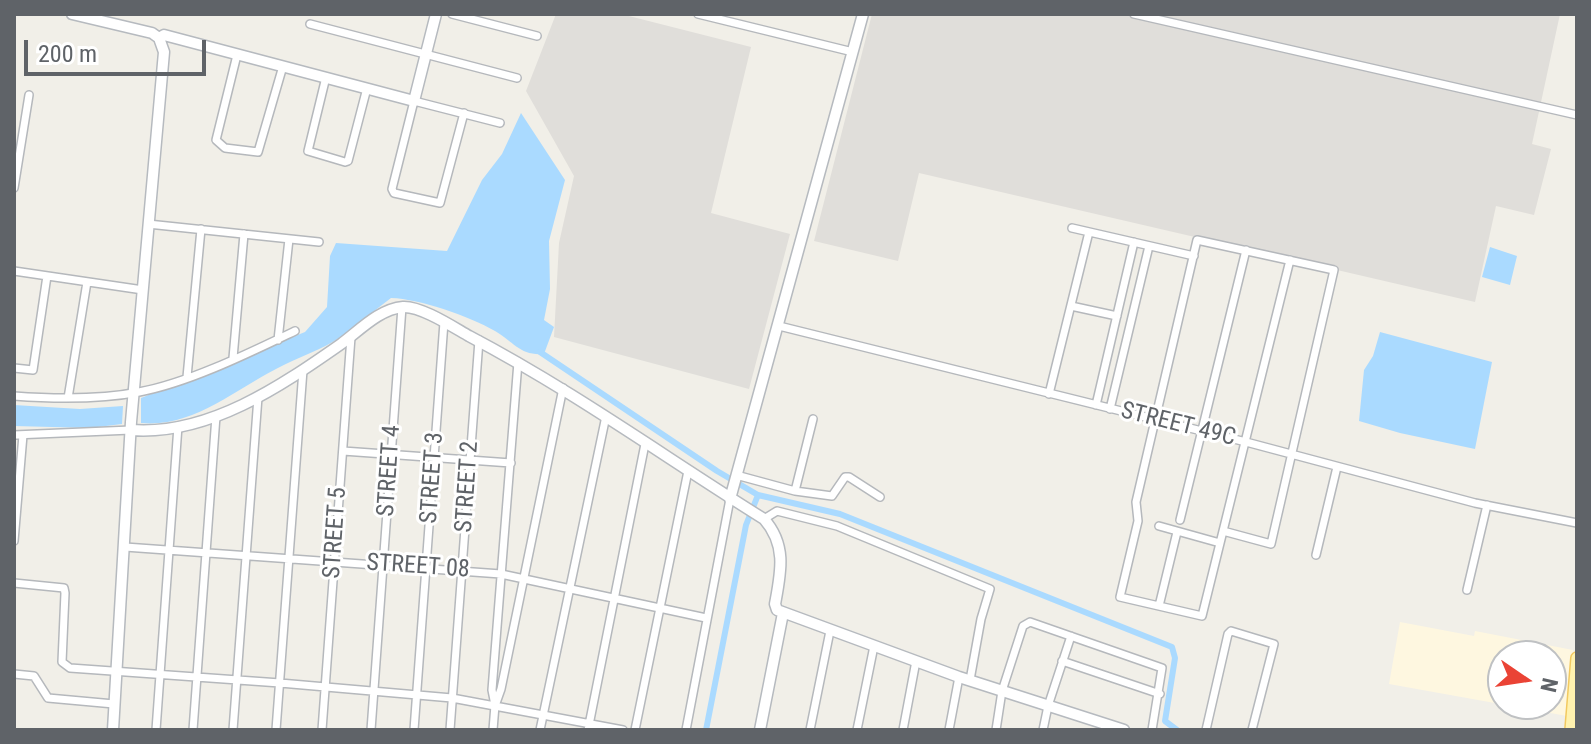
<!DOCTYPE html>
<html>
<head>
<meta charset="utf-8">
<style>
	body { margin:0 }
	#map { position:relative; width:1591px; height:744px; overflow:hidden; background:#f1efe8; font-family:"Roboto Condensed",sans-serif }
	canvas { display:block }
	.frame { position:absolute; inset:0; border:16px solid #5f6368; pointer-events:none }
	.north { position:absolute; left:1487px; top:640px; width:80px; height:80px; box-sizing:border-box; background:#fff; border:2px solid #bfc1c3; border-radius:50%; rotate:103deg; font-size:22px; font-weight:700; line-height:32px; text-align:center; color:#5f6368 }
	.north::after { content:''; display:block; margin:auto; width:28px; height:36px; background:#ea4335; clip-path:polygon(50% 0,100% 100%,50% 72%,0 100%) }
	.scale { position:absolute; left:24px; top:40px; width:182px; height:36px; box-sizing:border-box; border:4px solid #5f6368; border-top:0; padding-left:10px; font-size:24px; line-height:28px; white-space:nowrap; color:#5f6368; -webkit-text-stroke:6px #fff; paint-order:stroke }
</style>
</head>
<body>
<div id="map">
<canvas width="1591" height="744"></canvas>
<div class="frame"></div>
<div class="north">N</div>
<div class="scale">200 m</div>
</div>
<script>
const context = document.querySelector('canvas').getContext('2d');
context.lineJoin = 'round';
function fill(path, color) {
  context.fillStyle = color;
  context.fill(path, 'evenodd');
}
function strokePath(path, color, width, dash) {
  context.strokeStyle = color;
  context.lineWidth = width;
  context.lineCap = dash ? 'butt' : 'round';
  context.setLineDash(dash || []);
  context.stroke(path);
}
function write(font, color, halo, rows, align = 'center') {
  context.font = font + ' "Roboto Condensed",sans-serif';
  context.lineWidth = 6;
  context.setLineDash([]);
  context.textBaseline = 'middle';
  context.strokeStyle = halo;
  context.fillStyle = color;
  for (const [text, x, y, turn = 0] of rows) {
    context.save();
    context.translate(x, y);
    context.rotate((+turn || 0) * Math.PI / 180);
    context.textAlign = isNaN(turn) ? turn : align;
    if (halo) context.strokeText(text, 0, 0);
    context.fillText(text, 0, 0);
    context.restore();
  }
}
fill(new Path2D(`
	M1400,622L1474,636L1475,631L1573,650L1567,716L1389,684ZM1503,656H1551V704H1503Z`), '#fef7e0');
fill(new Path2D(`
	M556,14H621L751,47L711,213L790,234L749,389L554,337L559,243L574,176L526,91Z
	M872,14H1560L1532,144L1551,149L1534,215L1496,206L1475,302L919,173L898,261L814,241Z`), '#e0deda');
fill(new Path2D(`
	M521,113L565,180L549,241L550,289L544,320L554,327L544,354C520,356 514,342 495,331C469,316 420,299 391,298C375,310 359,324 342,336C322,350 298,357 276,369C233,391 192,428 141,423V398L305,332L327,307L330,256L336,243L447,251L482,180L502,154Z
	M1490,247L1517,256L1510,285L1482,277Z
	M1380,332L1492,362L1475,449L1400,433L1359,421L1364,370L1373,356Z
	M14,405L80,409L123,406L122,424L90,428L14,426Z`), '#aadaff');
strokePath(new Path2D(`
	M540,352L717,471L758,495L840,514L1172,647L1175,658L1165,721L1177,730
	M706,730L746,525L758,495`), '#aadaff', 6);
const street = new Path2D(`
	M452,14L537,36
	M698,14L853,52
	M1134,14L1577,115
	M310,24L517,78
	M237,55L216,140L225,148L258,152L283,66
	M326,77L308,151L345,162L348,161L367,88
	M464,113L440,203L394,193L392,189L414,101L500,123
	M14,188L29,95
	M148,224L319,242
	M1072,228L1194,256
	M14,271L143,290
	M1071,306L1117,316
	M779,326L1246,442L1475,503L1577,523
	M278,340L289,239
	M233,358L244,234
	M14,368L33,370L47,276
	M187,377L201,229
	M1049,394L1089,232
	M14,396C55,399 98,400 139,392C188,383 249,353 295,331
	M68,398L87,282
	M1096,405L1134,242
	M1110,409L1149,246
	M14,435L131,430
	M343,451L511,463
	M736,475L795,491L813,419
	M795,491L832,496L845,477H849L880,497
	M764,519L777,511L837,526L990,589L981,619L970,680
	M1180,520L1246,250
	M1159,526L1220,543
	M1223,531L1271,544L1334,270L1197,240L1136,502L1138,521L1120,597L1202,616L1290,260
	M14,541L23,435
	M125,547L501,574L706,618
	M1316,555L1337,467
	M14,583L64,588L65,593L62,662L70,668L280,683L452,698L623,730
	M1467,590L1487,505
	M1159,606L1177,532
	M1062,661L1160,694
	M14,674L34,676L48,698L114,704
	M496,703L501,689L563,388
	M156,730L178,426
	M193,730L216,416
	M233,730L258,397
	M276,730L303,370
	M322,730L351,337
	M371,730L402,307
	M414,730L444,322
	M450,730L479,340
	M493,730L495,705L492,690L518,362
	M540,730L606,416
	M588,730L645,444
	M635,730L688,471
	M686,730L730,499
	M810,730L830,631
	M857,730L874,646
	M903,730L916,661
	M949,730L959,677
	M996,730L1002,691L1023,626L1030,622L1162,668L1152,730
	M1043,730L1048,706L1071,636
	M1206,730L1228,634L1231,631L1274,644L1252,730`);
const secondary = new Path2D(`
	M72,14L152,33L159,38L164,52L131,422L113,730
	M159,38L164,35L414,101L436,14
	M131,430C208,436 281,386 341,344C359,331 379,309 403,307C421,306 453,327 469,336C572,390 666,458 764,519C787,545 781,572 775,604L777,610L959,677L1124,730
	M730,499L863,14
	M760,730L783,613`);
const primary = new Path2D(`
	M1571,730L1577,658`);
strokePath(street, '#b5b8bc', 10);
strokePath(secondary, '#b6babf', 13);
strokePath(primary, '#f2c960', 14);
strokePath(street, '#fff', 7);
strokePath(secondary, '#fff', 10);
strokePath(primary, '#fff2af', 11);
write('24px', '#5f6368', '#fff', [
	["STREET 49C",1178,425,14],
	["STREET 4",390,471,-86],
	["STREET 3",433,478,-86],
	["STREET 2",468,487,-86],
	["STREET 5",336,533,-86],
	["STREET 08",418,567,4]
]);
</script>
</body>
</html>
